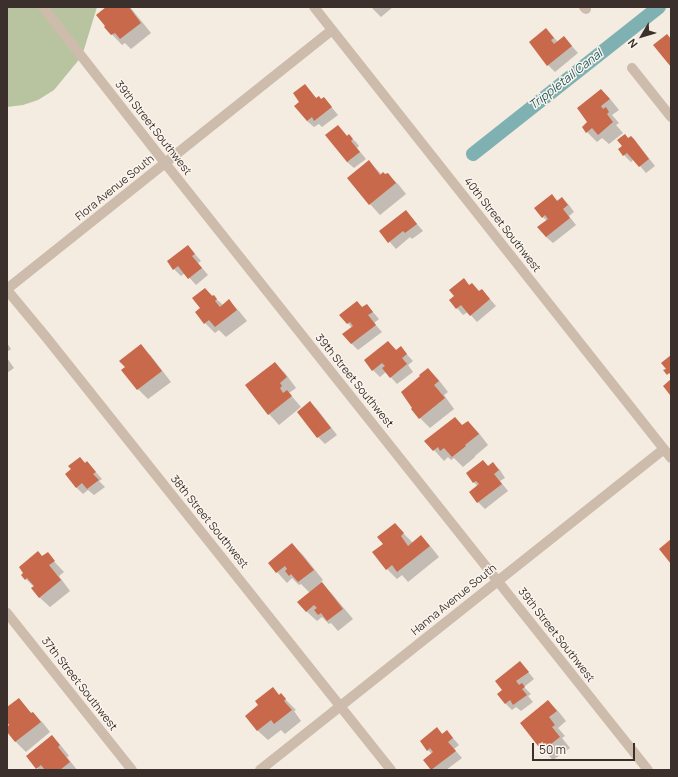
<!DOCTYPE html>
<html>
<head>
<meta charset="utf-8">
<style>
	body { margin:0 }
	#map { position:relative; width:678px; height:777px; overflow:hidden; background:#f4ebe1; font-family:Manrope,sans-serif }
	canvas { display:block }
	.frame { position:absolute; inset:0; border:8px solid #3b302b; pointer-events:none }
	.north { position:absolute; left:622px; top:16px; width:40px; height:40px; -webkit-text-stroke:3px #fbf5ee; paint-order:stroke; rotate:232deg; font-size:11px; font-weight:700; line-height:16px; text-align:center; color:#3b302b }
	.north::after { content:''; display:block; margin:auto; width:14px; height:18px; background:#3b302b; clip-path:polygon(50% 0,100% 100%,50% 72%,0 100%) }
	.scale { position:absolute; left:532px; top:743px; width:103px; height:18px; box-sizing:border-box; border:2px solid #3b302b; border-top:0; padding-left:5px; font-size:12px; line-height:14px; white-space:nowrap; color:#3b302b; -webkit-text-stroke:3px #fbf5ee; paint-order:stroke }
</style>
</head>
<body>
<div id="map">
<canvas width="678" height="777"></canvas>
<div class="frame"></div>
<div class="north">N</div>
<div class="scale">50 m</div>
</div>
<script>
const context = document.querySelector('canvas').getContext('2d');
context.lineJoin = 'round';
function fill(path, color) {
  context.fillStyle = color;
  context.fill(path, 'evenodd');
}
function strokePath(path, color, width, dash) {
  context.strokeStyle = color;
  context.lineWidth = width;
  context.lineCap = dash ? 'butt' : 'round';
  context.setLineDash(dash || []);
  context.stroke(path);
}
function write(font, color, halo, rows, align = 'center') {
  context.font = font + ' Manrope,sans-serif';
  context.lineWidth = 3;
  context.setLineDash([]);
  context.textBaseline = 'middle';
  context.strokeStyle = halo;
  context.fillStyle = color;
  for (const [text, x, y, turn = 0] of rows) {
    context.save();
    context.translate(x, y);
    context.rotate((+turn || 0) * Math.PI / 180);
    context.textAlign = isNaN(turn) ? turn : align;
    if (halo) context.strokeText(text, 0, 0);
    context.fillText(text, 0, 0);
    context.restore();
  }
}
fill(new Path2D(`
	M7,7H97L82,56L54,90L38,100L23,105L7,107Z`), '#b8c4a0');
fill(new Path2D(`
	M108,7H130L151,33L131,49L125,43L122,45L105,27Z
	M371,7H393L381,17Z
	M546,29L558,42L564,37L578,53L555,72L548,65Z
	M305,85L317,99L322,100L324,98L338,115L322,127L319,124L314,127L307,121L296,106L301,102Z
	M601,90L611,100L619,110L612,115L619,123L616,125L623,133L609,144L602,138L597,142L587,132L589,122Z
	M338,126L348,137L349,136L356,142L359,146L357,148L366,159L354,168L347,162Z
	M629,139L633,140L640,147L655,166L646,173L634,159L631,162L624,155Z
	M369,161L382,175L385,176L387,174L398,184L406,194L380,215L370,204Z
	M552,196L558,201L562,198L569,205L574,212L569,216L576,225L553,243L546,237L539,227L547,221L543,217Z
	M406,211L412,218L423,231L412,239L410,237L396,249L380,231Z
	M188,246L201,261L198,263L208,275L196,285L185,273L181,276L174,269Z
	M470,286L480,292L482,290L496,306L477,322L468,312L463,315L457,308Z
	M205,289L223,305L229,301L239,311L247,321L226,337L219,330L215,333L205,323L201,308Z
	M367,305L379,319L374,323L382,332L358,350L351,343L352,328L341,315L363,308Z
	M388,342L397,351L401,348L413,361L408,365L413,372L397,384L386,372L380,377L373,370Z
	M7,343L11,349L7,352Z
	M141,346L151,356L171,382L148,399L138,389L123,370L126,368Z
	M7,358L14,368L7,373Z
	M275,363L285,373L296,388L289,393L301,407L279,425L269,414L246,386Z
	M428,369L438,379L448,392L444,395L454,409L430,428L420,418Z
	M310,403L317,409L337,435L325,444L318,437L298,412Z
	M468,422L478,432L488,445L475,456V457L463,467L454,458L451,460L448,457L444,461L426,441L463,426Z
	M80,458L86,464L87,462L102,479L99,481L105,487L94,495L88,490L83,494L76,487L72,469Z
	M483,461L489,467L493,464L500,470L505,478L500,481L508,491L485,509L478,502V487L467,474Z
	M395,525L413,543L421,537L431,547L439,557L408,582L402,575L397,579L387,569L384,544Z
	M292,544L303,555L323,580L321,582L332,594L353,619L338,631L331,623L329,624L322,617L317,621L306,611L310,593L301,584L299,585L292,578L287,583L277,572L269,563Z
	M47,554L64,572L59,576L70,591L50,607L39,597L34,587L26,579L43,557Z
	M520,662L534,679L524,687L531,694L528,696L533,702L521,711L516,707L512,710L505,703L503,690Z
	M273,688L280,696L281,695L296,710L294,711L301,721L285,734L281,730L268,740L257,730L260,705Z
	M18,699L32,714L33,713L43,723L50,732L26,752L16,742L7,731V728L11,725L7,721V708Z
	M548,701L558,711L566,721L558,728L565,736L562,738L570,748L553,760L543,750L521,723Z
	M437,729L443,734L447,731L459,745L454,749L462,758L446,770H432L424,760L432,754L428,750Z
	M52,736L62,747L69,756L67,757L77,770H39L27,756Z`), '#0003');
strokePath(new Path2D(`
	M473,154L659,7`), '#7fb0b2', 14);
fill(new Path2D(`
	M106,7H129L141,23L120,39L115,33L111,35L104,27L105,26L96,15Z
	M546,28L554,38L551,40L554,44L564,36L572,46L547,66L529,42Z
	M667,34L671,39V67L653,45Z
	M305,84L316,98L319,96L321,99L324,97L332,107L314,121L312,117L307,121L294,106L299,102L293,93Z
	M601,89L610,99L601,106L603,109L606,107L609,112L607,114L613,122L598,135L592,128L586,133L582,127L587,122L577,108Z
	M338,125L347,136L349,134L353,139L351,141L360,152L347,162L325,135Z
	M625,134L628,138L631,136L634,139L649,159L639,167L627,153L623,156L618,149L622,146L617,140Z
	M369,160L380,175L383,172L385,174L388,173L396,183L369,205L347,178Z
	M552,194L557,201L562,197L568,205L563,209L570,218L546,237L537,227L548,219L545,215L542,218L534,208Z
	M406,210L417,224L405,233L403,231L388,243L379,231Z
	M188,245L195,254L192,256L202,268L188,279L178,266L173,270L167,261Z
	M464,278L469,285L472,283L479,291L482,289L490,299L470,316L461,305L456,309L449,300L454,296L449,290Z
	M205,288L212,296L214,295L217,299L215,301L220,307L229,299L237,310L215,327L209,320L204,324L195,312L200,308L192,298Z
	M357,301L362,307L367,304L373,312L368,315L376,325L351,344L342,334L353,326L350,322L347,324L339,315Z
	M388,341L396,350L401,346L407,354L402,358L407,364L390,378L382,368L385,366L382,363L372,371L364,360Z
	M141,344L162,371L137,390L121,370L125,367L119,361Z
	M671,355V375L669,373L667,375L663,370L666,369L661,363Z
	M275,362L287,377L280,383L282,386L280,388L283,393L287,390L292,396L268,415L245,385Z
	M428,368L439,381L434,385L445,398L419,419L411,409L412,408L401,392L420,376L419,375Z
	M671,379V395H670L663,386Z
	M310,401L331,428L317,438L297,412Z
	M455,417L462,425L468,421L479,434L465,445L466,446L452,457L444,448L440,451L438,447L433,451L424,441Z
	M80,457L85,463L87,461L96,472L93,474L99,480L87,489L82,483L76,488L65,474L71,469L68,466Z
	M483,460L488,466L493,462L499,470L494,474L502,484L477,503L469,492L479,484L476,481L473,483L466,473Z
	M395,523L404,533L401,536L408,546L421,535L430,546L397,572L392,565L386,570L372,552L383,544L377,537Z
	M671,539V564L659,549Z
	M292,543L314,570L298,582L291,574L289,576L285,571L287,569L285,566L276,573L268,563Z
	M38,551L42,556L48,552L55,561L49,565L61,580L39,598L31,588L34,586L27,578L25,580L21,575L23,573L19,567Z
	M322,582L343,609L327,621L321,613L318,615L314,610L317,608L314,605L306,612L297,602Z
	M520,661L529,672L516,681L519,685L522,683L525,687L522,689L527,695L513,705L510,700L505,704L497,694L502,690L495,681Z
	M273,687L279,695L281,693L286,699L284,701L292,710L274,724L271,720L257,731L245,716L258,705L255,701Z
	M19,698L31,713L33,712L41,722L15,742L7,732V727L9,725L7,722V707Z
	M548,700L557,711L549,717L555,725L552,727L560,737L542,751L520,723Z
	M437,727L442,734L447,730L453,738L448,742L456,751L431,770L423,760L433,752L430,748L427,751L420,741Z
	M52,735L60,745L58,747L70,762L60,770H45L41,765L36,769L26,756Z`), '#c8694b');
strokePath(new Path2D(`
	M43,7L165,163L648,770
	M314,7L671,458
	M584,7L586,9
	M632,68L671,117
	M7,289L332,30
	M7,290L46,337L391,770
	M7,613L132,770
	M260,770L664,449`), '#cdbbac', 10);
write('11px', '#3b302b', '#fbf5ee', [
	["39th Street Southwest",153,128,52],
	["Flora Avenue South",115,188,-39],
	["40th Street Southwest",502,225,52],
	["39th Street Southwest",354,381,51],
	["38th Street Southwest",209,522,51],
	["Hanna Avenue South",454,600,-39],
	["39th Street Southwest",556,635,52],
	["37th Street Southwest",79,684,52]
]);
write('italic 12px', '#1f5a5e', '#fbf5ee', [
	["Trippletail Canal",566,80,-38]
]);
</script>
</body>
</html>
